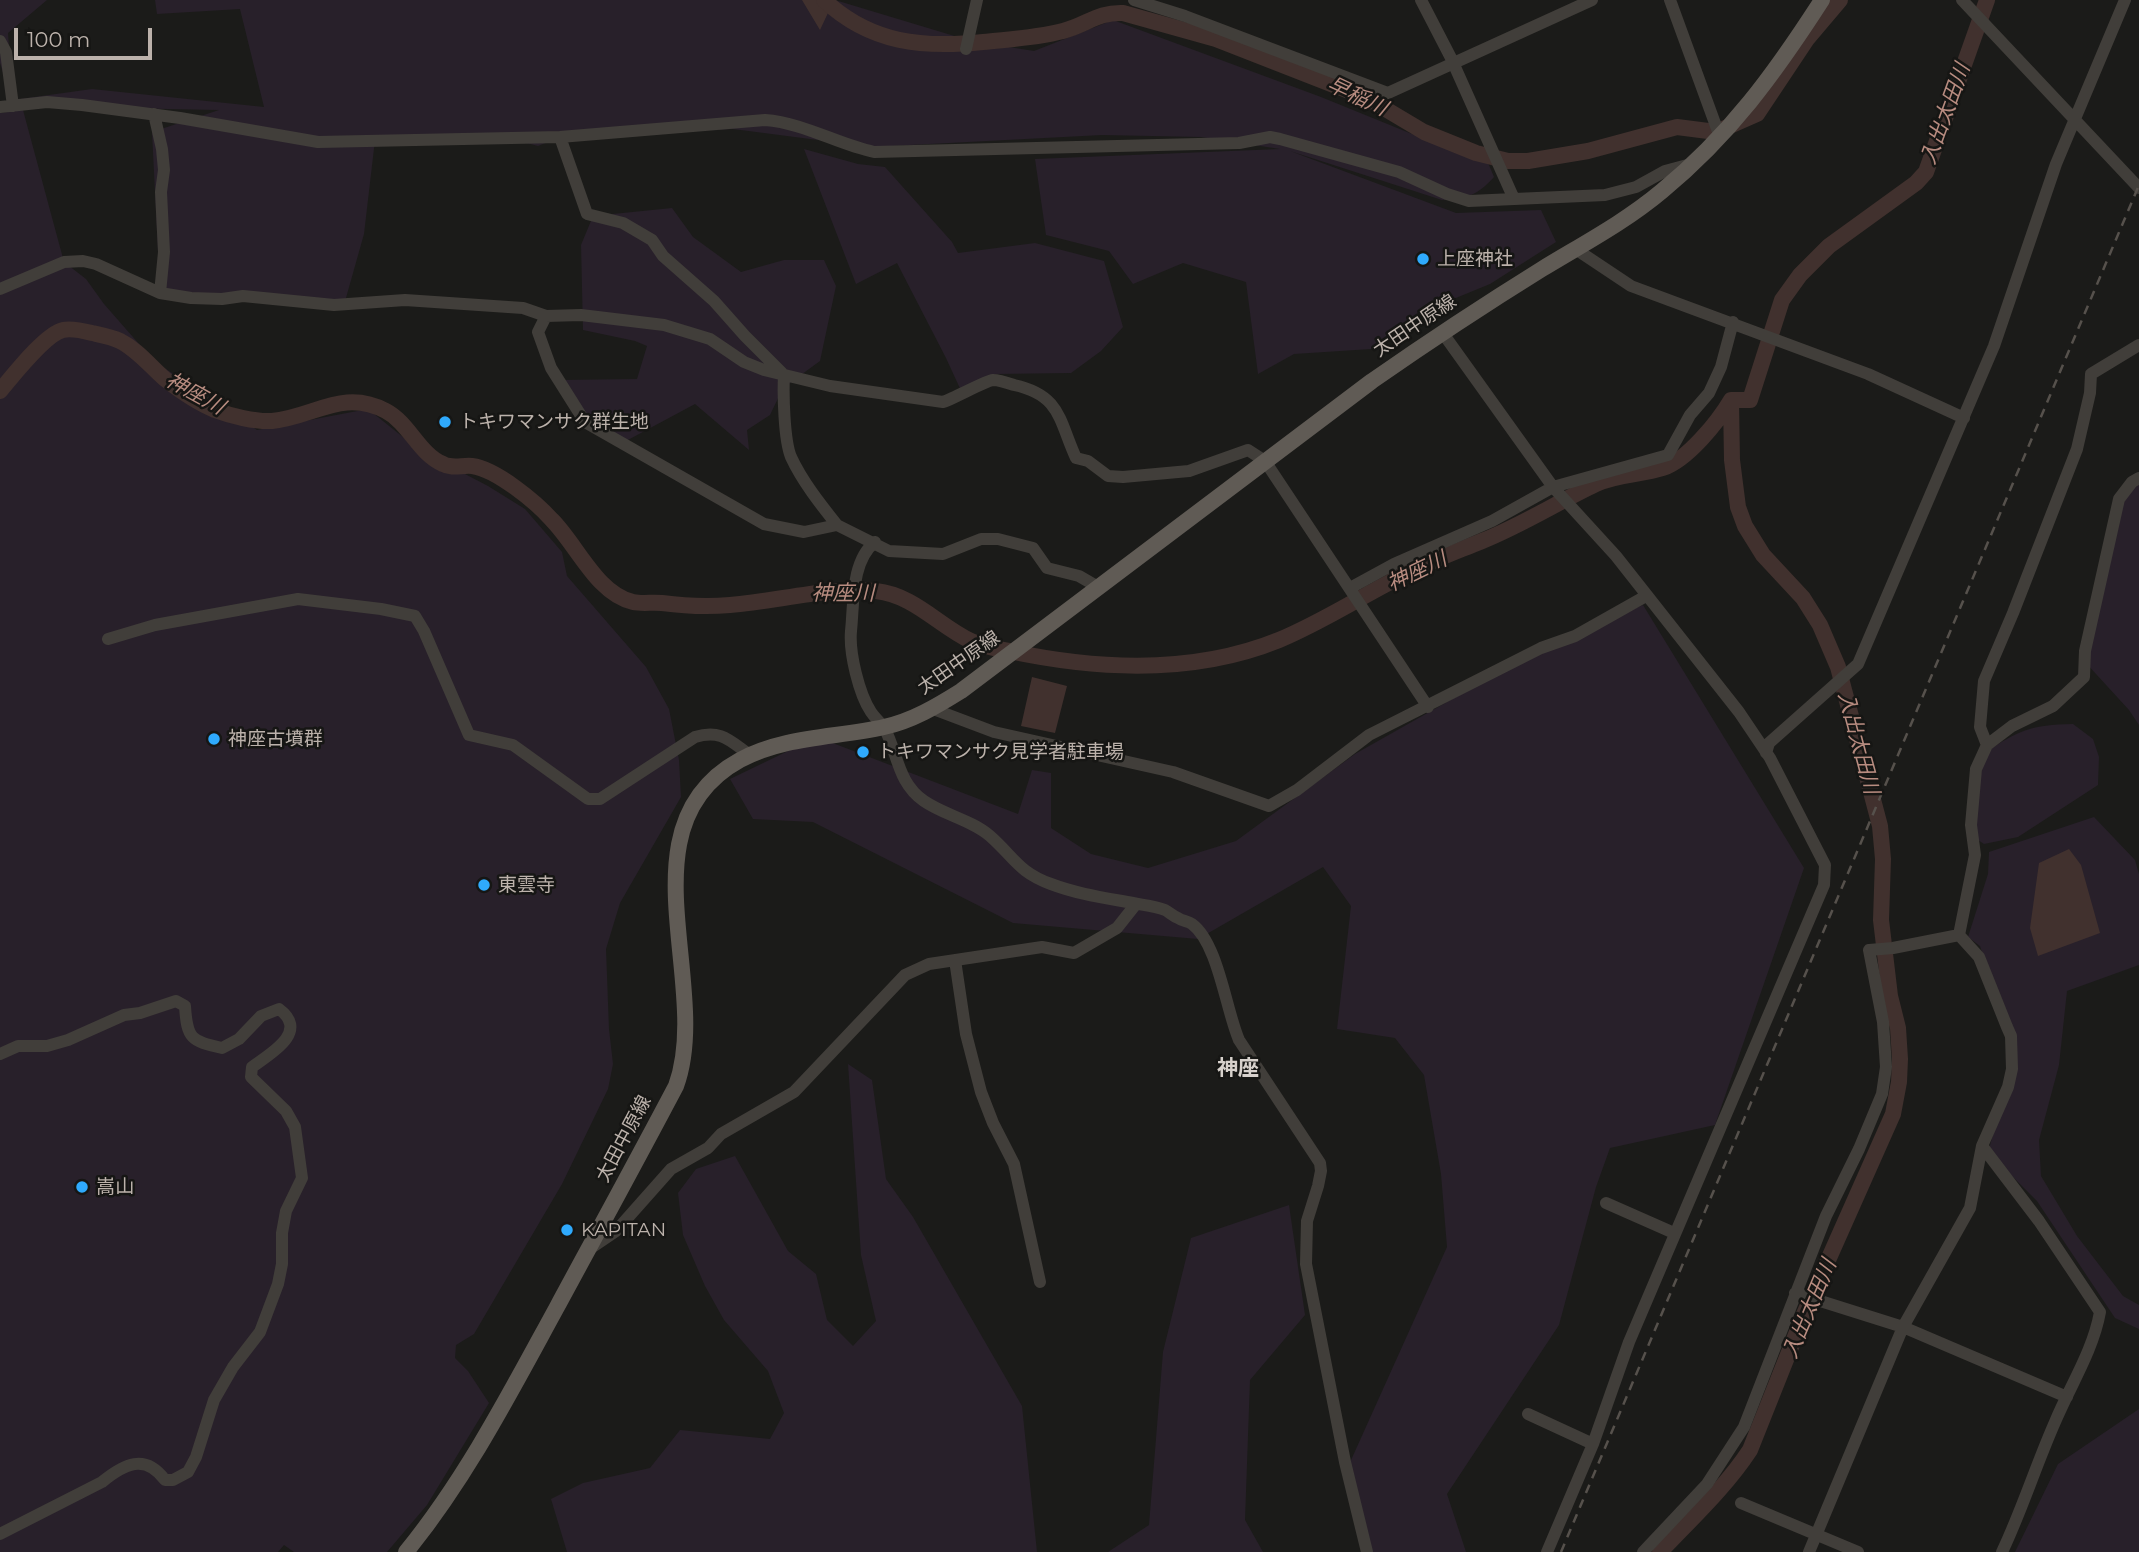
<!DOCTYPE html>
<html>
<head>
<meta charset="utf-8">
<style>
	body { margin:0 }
	#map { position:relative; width:2139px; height:1552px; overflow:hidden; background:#1b1b19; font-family:Montserrat,sans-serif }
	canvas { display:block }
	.scale { position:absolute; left:14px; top:28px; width:138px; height:32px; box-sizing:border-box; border:4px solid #bcb2ab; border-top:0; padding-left:9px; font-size:21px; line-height:24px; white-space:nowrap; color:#bcb2ab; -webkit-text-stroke:5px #161614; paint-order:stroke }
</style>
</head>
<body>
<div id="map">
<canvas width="2139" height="1552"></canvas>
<div class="scale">100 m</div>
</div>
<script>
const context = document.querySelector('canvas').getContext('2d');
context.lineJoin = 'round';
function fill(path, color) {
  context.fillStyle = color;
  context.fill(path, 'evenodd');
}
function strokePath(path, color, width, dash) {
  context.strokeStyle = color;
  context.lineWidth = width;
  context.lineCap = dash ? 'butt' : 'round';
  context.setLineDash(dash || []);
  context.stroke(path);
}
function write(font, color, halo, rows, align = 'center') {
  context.font = font + ' Montserrat,"Noto Sans JP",sans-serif';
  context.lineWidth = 5;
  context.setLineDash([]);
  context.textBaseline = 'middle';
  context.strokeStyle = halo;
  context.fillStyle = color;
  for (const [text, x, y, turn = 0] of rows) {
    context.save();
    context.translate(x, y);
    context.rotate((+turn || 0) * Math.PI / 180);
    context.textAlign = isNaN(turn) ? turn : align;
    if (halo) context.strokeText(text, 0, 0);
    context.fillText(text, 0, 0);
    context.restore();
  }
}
fill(new Path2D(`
	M0,0H47L8,33L13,100L92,89L264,107L240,9L157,14L155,0H835L971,41L1034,51L1113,20L1321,97L1412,134L1483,151L1494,177C1476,197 1468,197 1442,200L1290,151L1456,213L1541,210L1556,242L1490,284L1429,309L1371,349L1294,354L1258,374L1246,282L1183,263L1133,284L1109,251L1046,235L1035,159L1280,149L1201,137L1102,135L872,147L733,129L560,137L538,146L492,134L375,140L364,234L344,305L160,293L152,132L219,110L13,106L0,63Z
	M23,110L64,262L86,279L104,304L154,361L257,430L368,409L419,450L488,486L525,509L562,552L567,576L646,667L669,709L679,760L681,797L620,903L606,949L609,1029L613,1064L608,1089L562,1184L474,1334L456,1345L455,1358L468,1371L489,1403L427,1505L387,1552H294L284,1545L278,1552H0V113Z
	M804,149L858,164L885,167L952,242L958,253L1035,243L1104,261L1123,327L1101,351L1071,373L995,374L963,395L946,358L897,263L856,284Z
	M672,208L693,237L741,272L784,260H824L836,286L820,361L783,388L770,415L747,430L749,450L695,404L626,441L585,422L559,380L637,379L647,346L635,341L583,330L581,245L593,216Z
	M2139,481V725L2129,710L2085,662L2119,499Z
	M1643,605L1804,868L1715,1125L1610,1148L1596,1187L1559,1325L1447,1494L1466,1552H1363L1347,1469L1447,1247L1441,1174L1424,1075L1395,1038L1337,1029L1351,906L1323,867L1198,939L1013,923L813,822L753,819L730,779L817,737L1018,814L1032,770L1051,773V828L1091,854L1148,868L1236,841L1355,754L1546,646Z
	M2073,724L2093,739L2099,757L2098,785L2018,837L1984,844L1972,836L1984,753C2020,730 2030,725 2073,724Z
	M2094,817L2135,860L2139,874V965L2067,991L2059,1065L2039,1140L2041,1176L2077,1236L2123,1296L2139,1305V1329L2115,1318L2037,1201L1988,1152L2012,1069L2007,1027L1980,946L1968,937L1988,874L1989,852Z
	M848,1064L872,1080L886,1179L913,1217L1022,1406L1037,1552H567L551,1499L583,1483L650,1468L680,1430L770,1439L784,1413L768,1371L724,1320L705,1286L683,1235L678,1193L696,1169L735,1156L788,1251L816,1274L827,1320L853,1346L876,1321L861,1255Z
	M1289,1205L1305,1315L1250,1380L1245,1520L1263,1552H1108L1149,1525L1163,1352L1191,1238Z
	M2139,1409V1552H2015L2058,1464Z`), '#28202a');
fill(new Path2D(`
	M802,0H834L820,30Z
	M1032,677L1067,686L1055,733L1021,726Z
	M2069,849L2081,865L2100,933L2038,956L2030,928L2039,863Z`), '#41312e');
strokePath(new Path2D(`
	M824,0C871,44 923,48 983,42C1011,39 1036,38 1063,31C1087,25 1097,12 1123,13L1216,39L1367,98L1424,132L1476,153L1508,161H1528L1588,151L1677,127L1716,132L1757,114L1807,39L1840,0
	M0,391C12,377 45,334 63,330C71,328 84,331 92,333C101,335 112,337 120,341C138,350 150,366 165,379C179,390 198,403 215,410C231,416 255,422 272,421C314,417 343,388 386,411C409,423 419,454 443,464C452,469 462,465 472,466C496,469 536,502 552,520C577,545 597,594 633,602C642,604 652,602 662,603C685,606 707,607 730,605C780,601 826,587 876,591C914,595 939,626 971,641C982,646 997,649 1009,651C1098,670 1193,675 1279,640C1325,621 1366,593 1410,572C1433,560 1458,551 1482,541C1522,525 1558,502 1596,484C1617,474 1641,475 1663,468C1687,460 1718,422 1731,400
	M1731,400H1750L1782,300L1800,275L1829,246L1916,183L1926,172L1987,0
	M1660,1552C1691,1519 1725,1488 1750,1450L1805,1312L1893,1114L1899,1082L1900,1059L1898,1028L1890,996L1881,920L1883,859L1880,826L1838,667L1820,625L1803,598L1763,555L1745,526L1738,507L1732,460L1731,401`), '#41312e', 16);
strokePath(new Path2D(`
	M1134,0L1185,16L1388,93L1592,0
	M1421,0L1451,58L1514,199
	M1670,0L1720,137
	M1962,0L2139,188
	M0,41L6,52L13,106
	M966,49L977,0
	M0,107L47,102L82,105L180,118L318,142L560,137L765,120C804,123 837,144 874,152L1239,143L1270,137L1280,139L1399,172L1447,194L1469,201L1605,195L1636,187L1665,171L1691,164
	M154,114L162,149L164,170L161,192L164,252L160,293
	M560,137L587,214L623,223L652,240L663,256L714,301L745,336L782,373
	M1577,250L1631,286L1868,374L1964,418
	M0,289L64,262L83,261L96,264L160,293L191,298L222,299L243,296L334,305L405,300L523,308L546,316L581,315L664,325L710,339L744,362L764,370L830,386L943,402C955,398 985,381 993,380C999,380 1008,383 1014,385C1061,395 1059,421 1076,458L1088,461L1108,476L1123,477L1189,471L1248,450L1265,461L1428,707
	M546,316L538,332L551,368L585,422L764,524L804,532L837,525L889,551L943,554L981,539H998L1033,548L1047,568L1079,576L1098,587
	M1442,332L1553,487L1616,556L1739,712L1770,758L1825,865L1824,885L1629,1342L1593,1444L1547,1552
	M784,375C783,394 784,440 791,457C802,481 821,505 837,525
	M875,542C851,561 854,603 851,631C849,653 859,694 871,712C875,718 881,723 885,729C898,755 898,783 924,801C944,815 972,820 990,836C1014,857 1018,872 1051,884C1077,894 1106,898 1133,903C1143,905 1155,906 1165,910C1169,912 1173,916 1178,918C1182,921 1188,921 1192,924C1218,943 1226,1010 1239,1040L1320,1163L1321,1171L1318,1186L1307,1221L1306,1264L1345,1462L1367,1552
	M1350,588L1394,564L1492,521L1553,487L1668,455L1690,415L1709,393L1721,367L1733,322
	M108,639L155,625L298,599L381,609L415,616L424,631L469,735L513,745L588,799H600L695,737C721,729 730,741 750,755
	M933,709L994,732L1173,772L1269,806L1297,790L1369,735L1541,648L1575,636L1646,596
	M1987,745L1980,727L1984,681L2013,613L2077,449L2090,393L2091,374L2139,345
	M1766,753L1769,743L1858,664L1994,346L2056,164L2125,0
	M955,960L966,1034L981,1092L993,1123L1014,1164L1040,1282
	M0,1054L18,1046H47L68,1040L124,1015L140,1013L176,1001L185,1006C187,1039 191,1041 222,1048L239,1039L261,1016L279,1009C310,1032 270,1054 252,1067L251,1077L286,1111L295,1127L302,1178L286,1211L282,1233V1264L278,1284L260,1332L233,1367L214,1400L196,1457L188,1472L173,1480H165C145,1453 124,1464 102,1482L0,1534
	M1982,1146L2039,1221L2100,1312C2093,1351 2070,1386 2055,1422C2036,1465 2022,1510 2002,1552
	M1606,1203L1674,1233
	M588,1250L616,1231L671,1169L708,1148L721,1134L794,1092L905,975L929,964L1042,947L1074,953L1117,928L1136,904
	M1795,1293L1903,1327L2067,1397
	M1528,1414L1593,1444
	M1741,1503L1858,1552
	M1643,1552L1707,1484L1744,1427L1826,1216L1859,1149L1882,1094L1886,1067L1883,1022L1869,950L1893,948L1959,935
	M1809,1552L1903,1327L1970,1208L1982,1146L2008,1087L2012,1069L2011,1036L2007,1027L1979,957L1959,935L1975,855L1971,825L1976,769L1987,745L2012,726L2053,706L2084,677L2085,651L2119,499L2132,482L2139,478`), '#413e3a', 12);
strokePath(new Path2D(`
	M406,1552C467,1477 511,1391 557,1307C597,1233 637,1160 676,1086C713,985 619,826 740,760C785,736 835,738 884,727C912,721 937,706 961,691L1372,381C1428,342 1484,305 1542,269C1583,244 1625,222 1662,191C1730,135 1775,73 1822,0`), '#605b55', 16);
strokePath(new Path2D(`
	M1561,1552L2139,185`), '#56514c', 2.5, [9, 7]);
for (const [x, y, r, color] of [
	[1423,259,7,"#2faafd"],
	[445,422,7,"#2faafd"],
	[214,739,7,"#2faafd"],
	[863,752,7,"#2faafd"],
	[484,885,7,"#2faafd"],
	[82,1187,7,"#2faafd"],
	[567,1230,7,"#2faafd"]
]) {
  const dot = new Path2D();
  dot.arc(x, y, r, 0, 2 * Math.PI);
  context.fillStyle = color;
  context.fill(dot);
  strokePath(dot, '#161614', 2.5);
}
write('19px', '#bcb2ab', '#161614', [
	["上座神社",1437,259],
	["トキワマンサク群生地",459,422],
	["神座古墳群",228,739],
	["トキワマンサク見学者駐車場",877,752],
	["東雲寺",498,885],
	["嵩山",96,1187],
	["KAPITAN",581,1230]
], 'left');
write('19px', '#bcb2ab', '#161614', [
	["太田中原線",1415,326,-34],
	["太田中原線",959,663,-35],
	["太田中原線",624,1139,-62]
]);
write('italic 21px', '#b88c80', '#161614', [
	["早稲川",1357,97,25],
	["入出太田川",1946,114,-70],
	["神座川",195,394,29],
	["神座川",1417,572,-26],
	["神座川",843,594],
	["入出太田川",1858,743,75],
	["入出太田川",1810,1309,-67]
]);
write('bold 21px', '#d7d1cc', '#161614', [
	["神座",1238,1069]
]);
</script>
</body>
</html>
